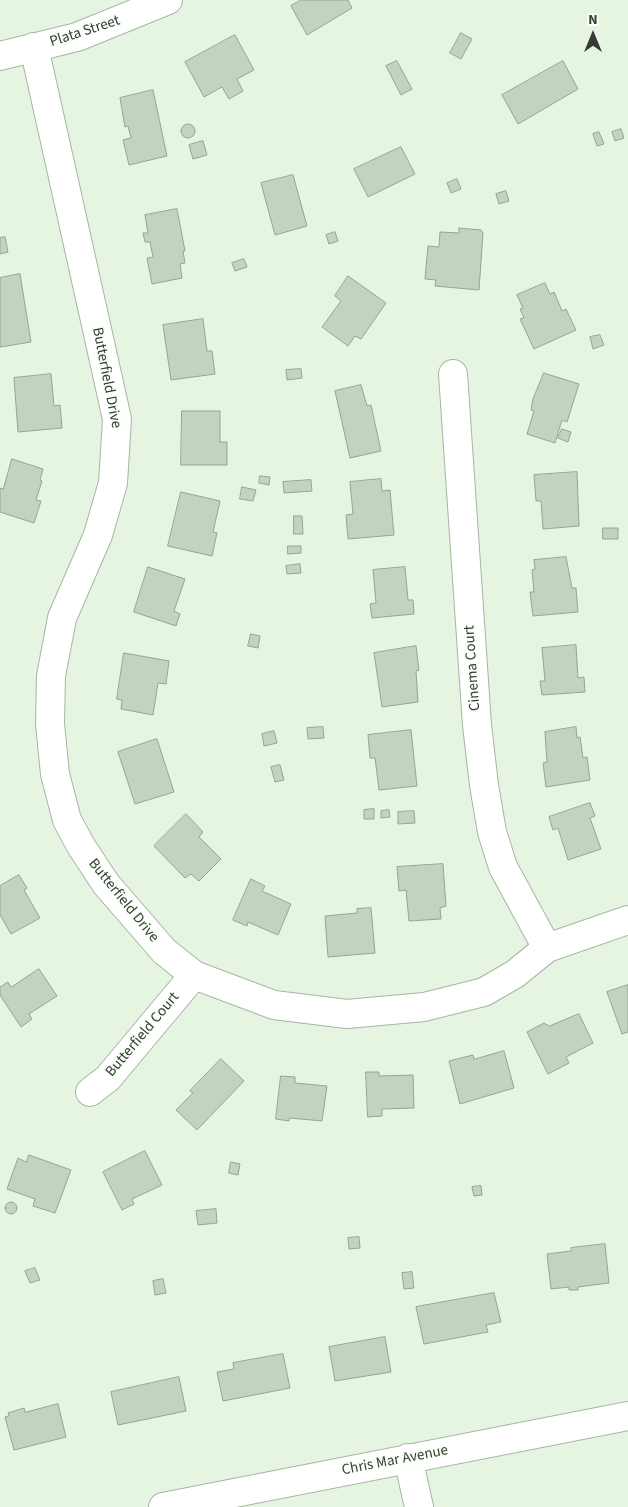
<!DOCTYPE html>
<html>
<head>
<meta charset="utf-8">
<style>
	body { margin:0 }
	#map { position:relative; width:628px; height:1507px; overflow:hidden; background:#e5f5e2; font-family:"Source Sans 3",sans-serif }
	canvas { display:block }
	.north { position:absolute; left:568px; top:10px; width:50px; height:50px; -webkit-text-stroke:4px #f8fff7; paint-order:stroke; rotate:0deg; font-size:14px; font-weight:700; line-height:20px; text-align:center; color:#363c35 }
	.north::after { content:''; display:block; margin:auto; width:18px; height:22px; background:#363c35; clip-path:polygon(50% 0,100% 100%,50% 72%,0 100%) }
</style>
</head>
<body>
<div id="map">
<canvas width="628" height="1507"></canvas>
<div class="north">N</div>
</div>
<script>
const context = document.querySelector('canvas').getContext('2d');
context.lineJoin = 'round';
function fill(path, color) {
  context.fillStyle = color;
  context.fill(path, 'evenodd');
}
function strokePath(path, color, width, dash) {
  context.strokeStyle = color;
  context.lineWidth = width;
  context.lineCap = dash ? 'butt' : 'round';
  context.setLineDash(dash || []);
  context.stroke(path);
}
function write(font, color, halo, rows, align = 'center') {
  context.font = font + ' "Source Sans 3",sans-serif';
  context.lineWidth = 4;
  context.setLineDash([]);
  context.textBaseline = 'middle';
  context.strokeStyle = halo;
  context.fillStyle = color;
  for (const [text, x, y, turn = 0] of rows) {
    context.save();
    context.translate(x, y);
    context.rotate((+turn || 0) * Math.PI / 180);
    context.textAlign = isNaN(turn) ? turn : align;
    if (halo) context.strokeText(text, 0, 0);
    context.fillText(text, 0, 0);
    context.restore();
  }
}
const building = new Path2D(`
	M301,0H348L352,8L307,35L291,6Z
	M461,33L472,39L461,59L450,53Z
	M235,35L254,70L237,79L243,91L229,99L222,87L204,97L185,62Z
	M397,61L412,89L401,95L386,66Z
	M563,61L578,89L518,124L502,95Z
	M153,90L167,156L129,165L123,140L131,138L128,126L125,127L120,98Z
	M181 131a7 7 0 1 1 14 0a7 7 0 1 1-14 0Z
	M621,129L624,138L615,141L612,132Z
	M599,132L604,144L597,146L593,134Z
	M203,141L207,155L193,159L189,145Z
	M401,147L415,174L368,197L354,169Z
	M293,175L307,226L275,235L261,183Z
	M457,179L461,189L451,193L447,183Z
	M506,191L509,201L499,204L496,194Z
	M177,209L185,251H183L185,263L180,264L182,278L152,284L147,258L153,257L150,242H145L143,233H148L145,215Z
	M459,228L481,230L483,233L479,290L435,286L436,280L425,279L428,246L439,247L440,232L459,233Z
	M335,232L338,241L329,244L326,235Z
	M5,237L8,252L0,254V238Z
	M244,259L247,267L235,271L232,263Z
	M20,274L31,342L0,347V278Z
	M348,276L386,303L361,339L355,336L348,346L322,327L341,301L335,296Z
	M545,283L550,294L554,292L562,311L566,309L576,330L534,349L520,319L524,318L520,309L523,308L517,295Z
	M203,319L207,351H212L215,374L171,380L163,325Z
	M600,335L604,345L593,349L590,337Z
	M301,369L302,378L287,380L286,370Z
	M544,373L579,384L567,422L562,420L555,443L527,434L534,411L531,410L533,399Z
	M51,374L54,406L60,405L62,428L18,432L14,378Z
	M361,385L367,406L371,405L381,451L350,458L335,391Z
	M182,411H220V442H227V465H181Z
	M562,429L571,432L568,442L558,438Z
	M12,459L43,469L40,480L42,481L36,500L41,501L34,523L0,512V488L3,489Z
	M577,472L579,526L543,529L541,501H536L534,475Z
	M260,476L270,477L269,485L259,483Z
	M381,479L382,491L390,490L394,535L348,539L346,515L353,514L350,482Z
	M311,480L312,491L284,493L283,482Z
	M242,487L256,490L253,501L240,499Z
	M181,492L220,501L213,532L217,533L212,556L168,546Z
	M294,516H302L303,534H294Z
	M603,528H618V539H603Z
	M288,546H301V553L288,554Z
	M566,557L572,588H576L578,612L533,616L530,592H534L532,570L535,569L534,560Z
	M300,564L301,573L287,574L286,566Z
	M148,567L185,579L174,611L180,614L176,626L134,612Z
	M405,567L408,600H413L414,614L372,618L370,604L376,603L373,570Z
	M251,634L260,636L258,648L248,646Z
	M576,645L578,678L584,677L585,692L542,695L540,681H545L542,648Z
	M416,646L419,670L416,671L418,702L382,707L374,653Z
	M124,653L169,661L166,684L158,683L153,715L121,709L122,700L117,699Z
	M323,727L324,738L308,739L307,728Z
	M576,727L577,738L580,737L583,758L587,757L590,780L546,787L543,763L547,762L545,732Z
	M411,730L417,786L379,790L375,758H370L368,735Z
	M274,731L277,743L264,746L262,734Z
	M157,739L174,792L135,804L118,752Z
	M280,765L284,780L275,782L271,767Z
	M590,803L595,816L590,818L601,849L568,860L558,828L553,830L549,817Z
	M374,809V819H364V810Z
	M389,810L390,817L381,818V811Z
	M414,811L415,823L398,824V812Z
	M186,814L203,832L199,837L221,859L199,881L191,874L185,878L154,846Z
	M443,864L446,906L440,908L441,919L409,921L406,890L399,891L397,867Z
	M19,875L27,888L24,890L40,918L11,934L0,915V886Z
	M251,879L265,886L262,891L291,904L278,935L248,922L247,926L233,920Z
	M371,908L375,953L328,957L325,916L357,913V909Z
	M39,969L57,996L29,1014L32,1019L21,1027L0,995V987L8,982L11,987Z
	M628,985V1032L622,1034L607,992Z
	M579,1014L593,1043L566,1057L569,1063L548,1074L527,1032L544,1023L549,1026Z
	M504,1051L514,1088L460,1104L449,1061L473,1055L474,1059Z
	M221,1059L244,1081L197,1130L176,1110L193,1093L190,1091Z
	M366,1072H379V1076L413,1075L414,1108L382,1109V1116L368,1117Z
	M281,1076L295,1077V1083L327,1086L322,1121L290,1118L289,1121L276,1119Z
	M145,1151L162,1185L132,1199L134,1204L122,1210L103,1172Z
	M29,1155L71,1170L55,1213L33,1206L35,1199L7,1189L18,1158L26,1162Z
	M231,1162L240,1164L238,1175L229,1173Z
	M481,1186L482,1195L474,1196L472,1187Z
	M5 1208a6 6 0 1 1 12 0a6 6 0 1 1-12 0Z
	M216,1209L217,1223L198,1225L196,1211Z
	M359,1237L360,1248L349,1249L348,1238Z
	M605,1244L609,1283L578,1287V1290H569V1287L551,1289L547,1254L571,1251V1248Z
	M35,1268L40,1280L30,1283L25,1271Z
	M412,1272L414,1288L404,1289L402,1273Z
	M163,1279L166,1293L155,1295L153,1281Z
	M494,1293L501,1322L486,1325L488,1332L424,1344L416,1307Z
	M385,1337L391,1372L335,1381L329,1347Z
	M283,1354L290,1388L223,1401L217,1372L234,1369L233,1363Z
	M179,1377L186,1411L118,1425L111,1392Z
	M58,1404L66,1437L14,1450L5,1417L9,1416L8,1413L24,1408L25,1412Z`);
fill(building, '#c4d3c1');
strokePath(building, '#95a493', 1);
const minor = new Path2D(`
	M34,47L117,419L113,483L98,535L62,618L51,676L50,724L55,774L67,820L81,846L106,884L164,951L194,975L274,1005L347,1014L424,1007L484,992L515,974L547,948L628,920
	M453,374L477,725L484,785L492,832L503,867L547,948
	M90,1092L108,1078L194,975
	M408,1458L419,1507
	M163,1507L628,1416`);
const tertiary = new Path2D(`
	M0,56L77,37L168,0`);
strokePath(minor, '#a7b6a4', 30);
strokePath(tertiary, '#a7b6a4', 30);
strokePath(minor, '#fff', 28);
strokePath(tertiary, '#fff', 28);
write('15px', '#363c35', '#f8fff7', [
	["Plata Street",85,32,-18],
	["Butterfield Drive",106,378,79],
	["Cinema Court",473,668,-94],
	["Butterfield Drive",123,901,51],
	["Butterfield Court",143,1035,-50],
	["Chris Mar Avenue",395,1461,-11]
]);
</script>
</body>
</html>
